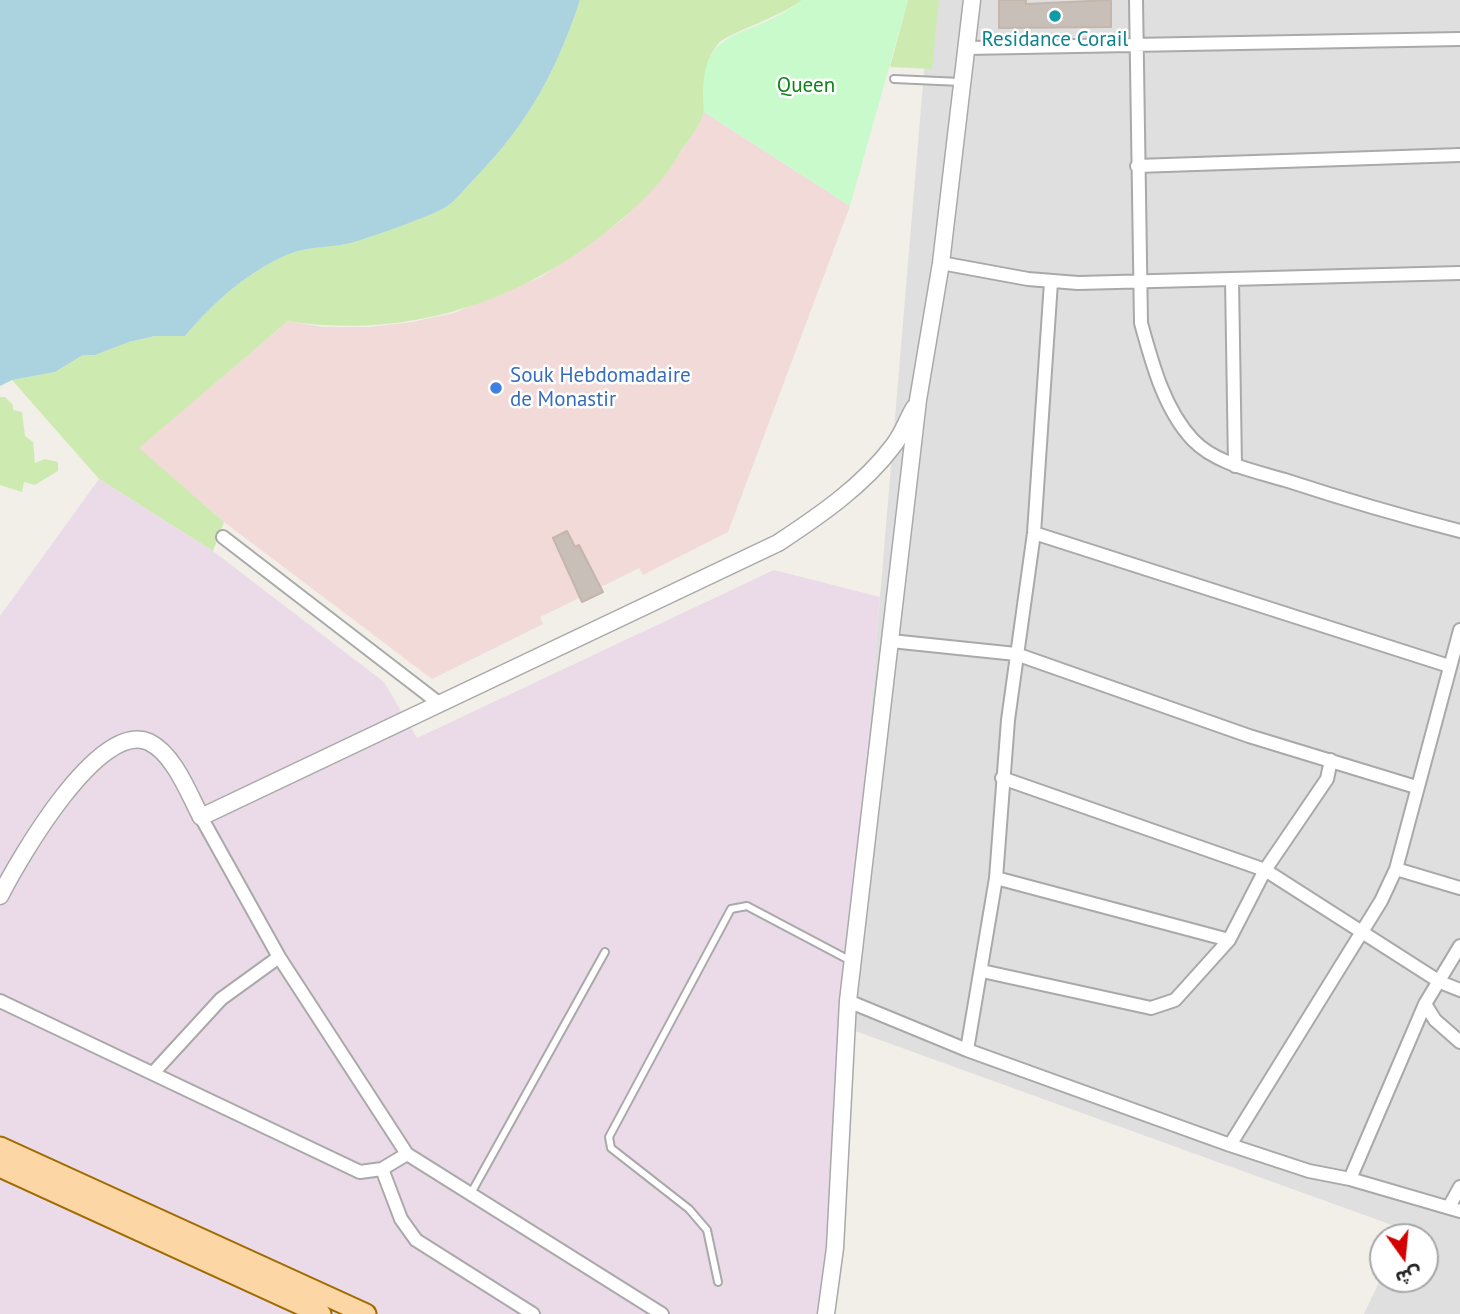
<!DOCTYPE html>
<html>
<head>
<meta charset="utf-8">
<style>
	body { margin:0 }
	#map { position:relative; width:1460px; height:1314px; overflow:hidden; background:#f2efe9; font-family:"PT Sans","Noto Sans Arabic",sans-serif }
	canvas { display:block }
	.north { position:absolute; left:1369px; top:1223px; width:70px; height:70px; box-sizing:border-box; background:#fff; border:2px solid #a7a7a7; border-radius:50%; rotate:165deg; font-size:19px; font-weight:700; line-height:28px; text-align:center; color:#222 }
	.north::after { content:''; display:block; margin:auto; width:24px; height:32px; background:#d40000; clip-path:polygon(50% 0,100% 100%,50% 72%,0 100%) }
</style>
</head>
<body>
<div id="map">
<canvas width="1460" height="1314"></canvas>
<div class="north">ش</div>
</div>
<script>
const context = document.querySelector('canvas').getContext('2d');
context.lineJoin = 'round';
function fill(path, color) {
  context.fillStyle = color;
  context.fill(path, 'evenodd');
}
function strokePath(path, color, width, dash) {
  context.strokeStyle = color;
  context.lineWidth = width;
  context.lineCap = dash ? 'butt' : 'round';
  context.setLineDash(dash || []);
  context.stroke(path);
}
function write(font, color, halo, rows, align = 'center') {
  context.font = font + ' "PT Sans",sans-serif';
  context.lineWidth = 5;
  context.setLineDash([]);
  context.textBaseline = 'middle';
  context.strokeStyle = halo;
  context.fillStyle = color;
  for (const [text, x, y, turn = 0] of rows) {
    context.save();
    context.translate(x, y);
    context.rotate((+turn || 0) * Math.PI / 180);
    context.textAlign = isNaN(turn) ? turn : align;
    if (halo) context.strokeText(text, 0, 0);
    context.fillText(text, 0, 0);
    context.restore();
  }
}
fill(new Path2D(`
	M930,0H1460V1314H1364L1383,1274V1279H1425V1237H1400L1403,1229L844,1027Z`), '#e0dfdf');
fill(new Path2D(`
	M704,112L850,206L728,532L643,575L639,568L601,587L603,592L582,602L579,598L540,617L543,624L432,679L224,522L138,448L288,321L323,327H369L412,322L454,313L541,277L622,220L651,191L679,155Z`), '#f2dad9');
fill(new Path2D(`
	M99,479L213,551L384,682L417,738L774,570L880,597L844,1027L835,1245L819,1314H0V616Z`), '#ebdbe8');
fill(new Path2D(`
	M580,0H802C783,16 727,33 718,44C701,65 706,85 704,110C703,122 688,140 681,151C662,185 632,212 601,236C511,306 401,339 288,321L139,448L224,522L213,551L99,479L12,380L55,372L83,355H95L129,342L155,336H185C214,302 247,272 289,254C309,246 330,248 351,243C369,238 432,216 446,207C457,200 467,186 476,177C528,124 557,70 580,0Z
	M908,0H939L932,69L890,67Z
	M0,397H5L13,405V410L22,412L25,436L33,442L35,463L45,459L58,462V471L35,485L24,482L22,492L0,485Z`), '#cdebb0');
fill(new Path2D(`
	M802,0H908L850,206L704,112C696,19 748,44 802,0Z`), '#c8facc');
fill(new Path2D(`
	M0,0H580C557,70 528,124 476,177C467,186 457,200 446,207C432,216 369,238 351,243C331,248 309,246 289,254C247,272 214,302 185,336H155L129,342L95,355H83L55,372L12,380L0,386Z`), '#aad3df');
const building = new Path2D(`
	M999,0H1026V4L1111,0V27L999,28Z
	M567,531L575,547L579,545L603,592L582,602L553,538Z`);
fill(building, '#c7bfb8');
strokePath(building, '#c4b6ab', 2);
const service = new Path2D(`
	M894,79L961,82
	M470,1195L605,952
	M718,1282L707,1230L689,1209L611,1148L609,1137L731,909L747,906L851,961`);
const minor = new Path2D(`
	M1136,0L1141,323C1152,363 1164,409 1193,440C1216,464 1255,471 1285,480C1343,499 1401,516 1460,531
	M967,48L1460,39
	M1137,166L1460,155
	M941,263L1028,279L1078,283L1460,273
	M1232,279L1235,466
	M1034,533L1449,666
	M223,537L440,704
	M891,641L1016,654L1249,736L1416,787
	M1002,778L1265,870L1440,982L1460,990
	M201,817L279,957L407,1154L662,1314
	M1396,869L1460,888
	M996,878L1229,940
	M1460,946L1425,1004L1435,1020L1460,1042
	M982,971L1151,1008L1175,1000L1229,940L1265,870L1327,779L1331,760
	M0,1001L360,1172L382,1169L407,1154
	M848,1001L967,1050L1230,1145L1381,901L1396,869L1460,630
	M967,1050L996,878L1008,720L1034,533L1051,282
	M153,1073L221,999L279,957
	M1230,1145L1309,1171L1350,1179L1460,1211
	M382,1169L401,1219L416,1240L533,1314
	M1350,1179L1425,1004
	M1449,1207L1460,1187`);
const tertiary = new Path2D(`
	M0,896C19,859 99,719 149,742C174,754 189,794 201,817L778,543C819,516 863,486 893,446C902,435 907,420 914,408
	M826,1314L835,1248L848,1001L918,400L941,263L972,0`);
const primary = new Path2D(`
	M0,1147L366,1314
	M0,1167L321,1314`);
strokePath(service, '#a9a9a9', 10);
strokePath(minor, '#a9a9a9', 16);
strokePath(tertiary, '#a9a9a9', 19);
strokePath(primary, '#a06b00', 23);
strokePath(service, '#fff', 6);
strokePath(minor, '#fff', 12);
strokePath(tertiary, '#fff', 16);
strokePath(primary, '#fcd6a4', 19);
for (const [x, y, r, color] of [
	[1055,16,7,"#0f9aa8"],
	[496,388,7,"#3f7fe0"]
]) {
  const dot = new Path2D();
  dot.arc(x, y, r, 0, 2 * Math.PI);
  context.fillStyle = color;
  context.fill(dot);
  strokePath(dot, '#fff', 2.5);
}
write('21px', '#0d838f', '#fff', [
	["Residance Corail",1055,40]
]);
write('21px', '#0c8416', '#fff', [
	["Queen",806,86]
]);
write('21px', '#366cbe', '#fff', [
	["Souk Hebdomadaire",510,376],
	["de Monastir",510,400]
], 'left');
</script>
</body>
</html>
